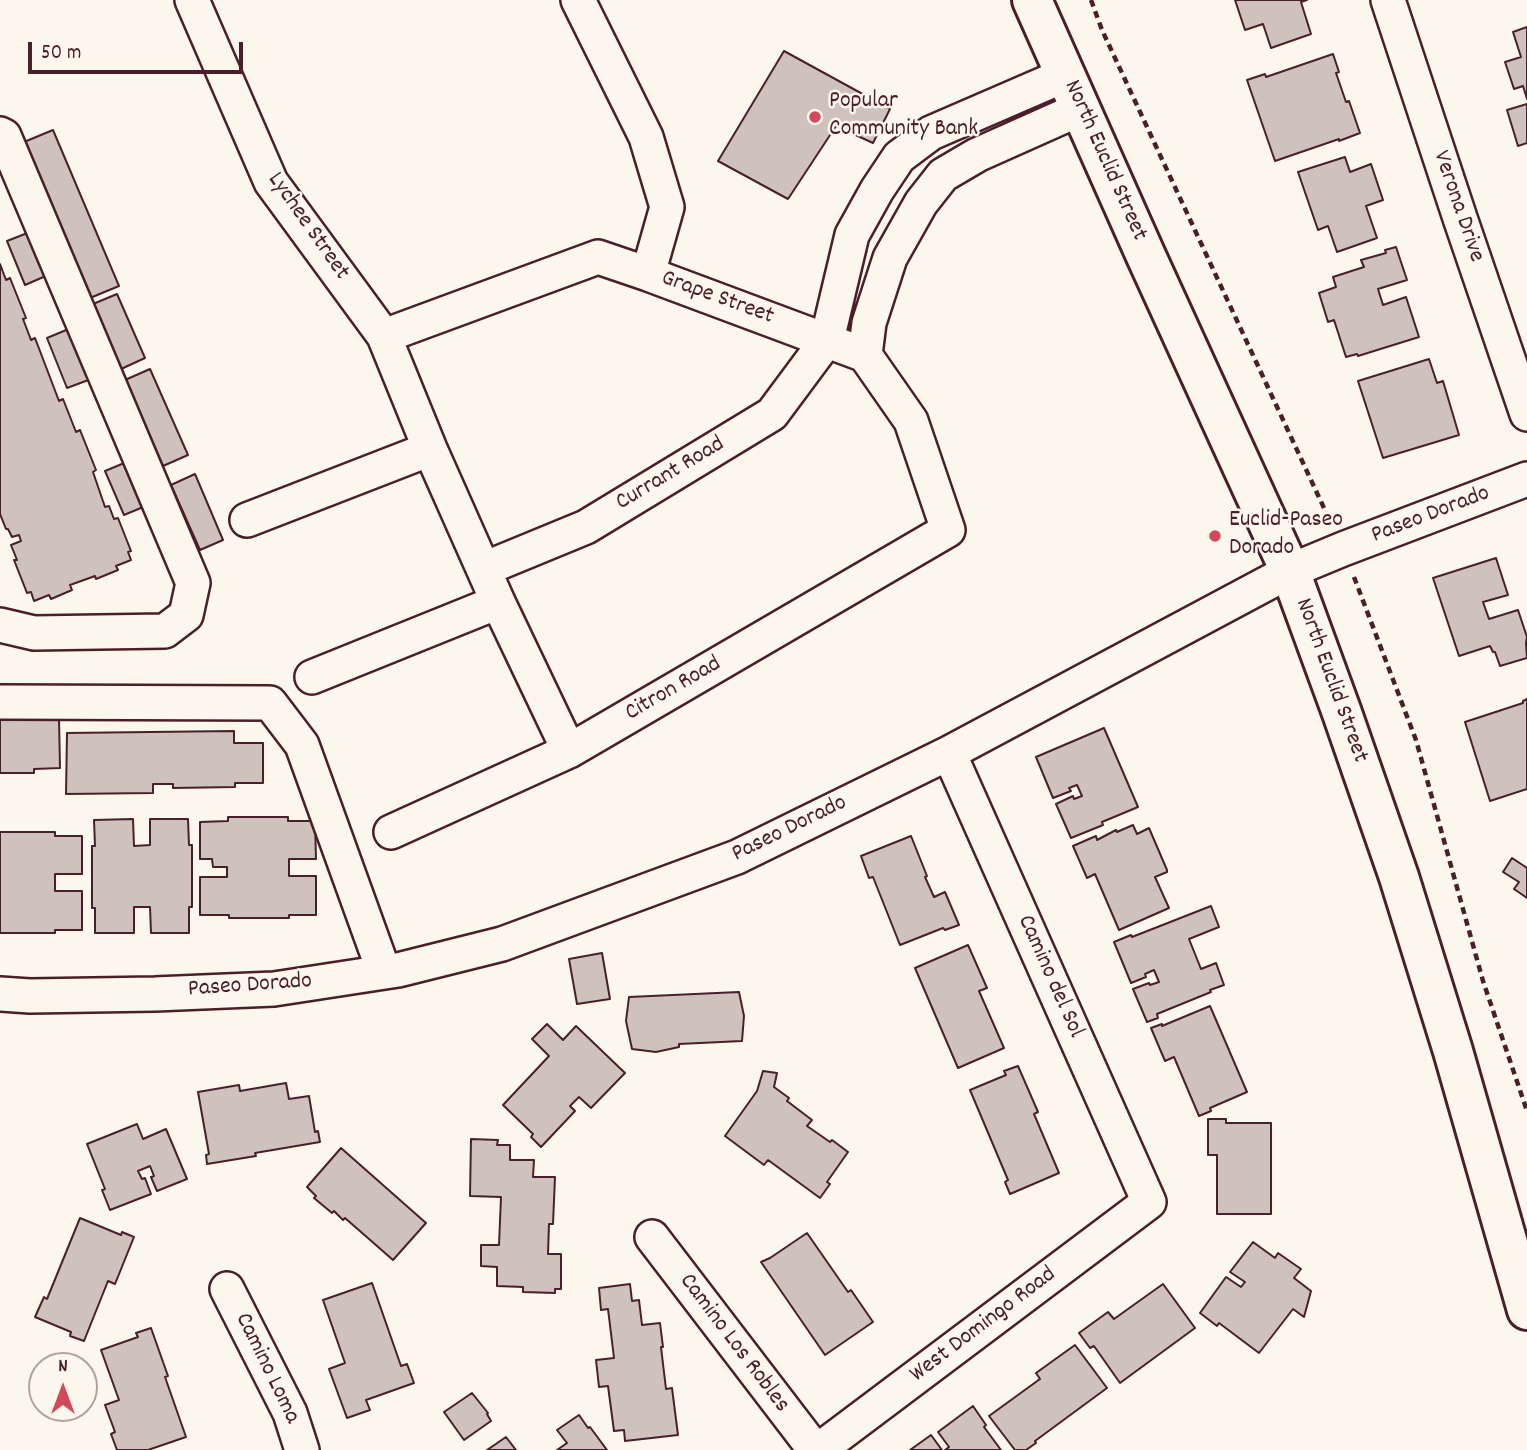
<!DOCTYPE html>
<html>
<head>
<meta charset="utf-8">
<style>
	body { margin:0 }
	#map { position:relative; width:1527px; height:1450px; overflow:hidden; background:#fbf7ec; font-family:Dekko,sans-serif }
	canvas { display:block }
	.north { position:absolute; left:28px; top:1352px; width:70px; height:70px; box-sizing:border-box; background:#fbf7ec; border:2px solid #b4a19f; border-radius:50%; rotate:0deg; font-size:19px; font-weight:700; line-height:28px; text-align:center; color:#4a1f2b }
	.north::after { content:''; display:block; margin:auto; width:24px; height:32px; background:#d1495b; clip-path:polygon(50% 0,100% 100%,50% 72%,0 100%) }
	.scale { position:absolute; left:28px; top:42px; width:215px; height:32px; box-sizing:border-box; border:4px solid #4a1f2b; border-top:0; padding-left:9px; font-size:21px; line-height:24px; white-space:nowrap; color:#4a1f2b; -webkit-text-stroke:5px #fbf7ec; paint-order:stroke }
</style>
</head>
<body>
<div id="map">
<canvas width="1527" height="1450"></canvas>
<div class="north">N</div>
<div class="scale">50 m</div>
</div>
<script>
const context = document.querySelector('canvas').getContext('2d');
context.lineJoin = 'round';
function fill(path, color) {
  context.fillStyle = color;
  context.fill(path, 'evenodd');
}
function strokePath(path, color, width, dash) {
  context.strokeStyle = color;
  context.lineWidth = width;
  context.lineCap = dash ? 'butt' : 'round';
  context.setLineDash(dash || []);
  context.stroke(path);
}
function write(font, color, halo, rows, align = 'center') {
  context.font = font + ' Dekko,sans-serif';
  context.lineWidth = 5;
  context.setLineDash([]);
  context.textBaseline = 'middle';
  context.strokeStyle = halo;
  context.fillStyle = color;
  for (const [text, x, y, turn = 0] of rows) {
    context.save();
    context.translate(x, y);
    context.rotate((+turn || 0) * Math.PI / 180);
    context.textAlign = isNaN(turn) ? turn : align;
    if (halo) context.strokeText(text, 0, 0);
    context.fillText(text, 0, 0);
    context.restore();
  }
}
const building = new Path2D(`
	M1235,0H1307L1301,2L1311,34L1271,48L1263,24L1245,30Z
	M1527,27V99L1523,86L1514,89L1505,62L1521,57L1513,32Z
	M784,51L890,109L873,143L836,126L788,199L718,161Z
	M1333,54L1339,72L1336,73L1346,102L1349,101L1360,133L1339,141V139L1275,161L1247,80L1265,74L1266,77Z
	M1527,104V143L1518,146L1507,110Z
	M53,130L119,286L90,298L24,142Z
	M1345,157L1350,172L1371,164L1383,200L1366,206L1377,238L1337,252L1328,226L1318,230L1298,172Z
	M30,232L48,275L25,285L7,241Z
	M1396,247L1407,280L1378,289L1383,305L1406,297L1419,337L1358,356L1357,354L1346,357L1334,320L1328,322L1319,293L1336,287L1333,277L1364,267L1361,260L1386,253L1385,250Z
	M0,264L6,280L10,278L26,318L23,319L31,340L35,338L59,401L63,399L76,432L80,430L96,470L93,472L105,507L109,506L114,519L118,518L131,551L128,552L131,560L116,566L118,570L96,579L95,576L70,585L72,590L51,599L49,595L34,601L31,592L27,593L14,560H17L11,545L21,541L19,535L12,537L8,529H6L0,514Z
	M117,294L145,358L121,369L93,304Z
	M71,328L91,379L67,388L47,338Z
	M1429,359L1437,383L1443,381L1459,435L1383,458L1358,381Z
	M150,369L188,455L163,466L125,380Z
	M129,461L148,505L124,515L105,471Z
	M195,474L223,540L200,550L171,485Z
	M1496,558L1508,595L1483,602L1489,619L1518,610L1527,637L1526,643L1527,658L1500,666L1495,652H1493L1490,646L1459,656L1433,578Z
	M1527,699V789L1490,801L1465,722L1523,703V701Z
	M0,718H59L60,768L34,769V773H0Z
	M1104,728L1138,807L1102,822L1103,825L1071,838L1056,804L1073,796L1074,799L1082,796L1077,785L1069,788L1071,791L1053,798L1036,757Z
	M234,731V743H263V783H235V787L173,788V784H153V793L66,794L67,733Z
	M228,817H288V821H315L316,859H289V876H316V915H289V918H229V915H200V877H227V867H213L212,859H200V822L228,821Z
	M133,819L134,846L150,845V819H188L189,845H192V907H189V933H151L150,907H134V933H95V908H92V846H95L94,820Z
	M1133,825L1137,834L1149,828L1167,870V872L1155,877L1169,908L1119,930L1095,874L1087,878L1073,846L1096,836L1097,840L1116,830L1117,832Z
	M0,832H55V836H82V874H55V891H82V930H55V933H0Z
	M911,836L927,876L925,877L934,897L945,892L959,925L945,930L943,928L900,945L873,877L869,878L861,856Z
	M1512,858L1527,868V898L1514,889L1519,882L1503,872Z
	M1211,906L1219,927L1189,939L1201,969L1216,963L1224,985L1210,990L1211,992L1157,1014L1158,1018L1147,1022L1133,989L1149,983L1150,985L1159,982L1154,970L1145,974L1146,977L1131,983L1114,942L1131,935L1132,937Z
	M968,945L987,988L979,991L1004,1048L958,1068L915,968Z
	M602,953L610,999L577,1004L569,959Z
	M739,992L744,1016L742,1041L679,1044V1047L656,1052L632,1049L626,1021L629,997Z
	M1210,1006L1247,1092L1210,1108L1211,1111L1199,1116L1174,1057L1165,1061L1151,1028L1162,1024V1026Z
	M547,1024L563,1040L576,1026L625,1073L591,1108L579,1097L570,1106L575,1111L541,1147L531,1137L533,1134L503,1105L549,1056L532,1039Z
	M1018,1066L1038,1112L1034,1114L1059,1173L1010,1194L1005,1182L1008,1180L970,1090L1006,1075L1004,1071Z
	M763,1071L777,1073L774,1087L789,1098L787,1101L812,1120L807,1126L830,1142L832,1140L848,1152L827,1182L830,1184L820,1198L768,1160L764,1165L725,1136L757,1091Z
	M286,1083L289,1099L309,1096L315,1132L318,1131L320,1142L255,1153L256,1156L207,1164L206,1155L209,1154L198,1092L239,1085L240,1091Z
	M1208,1119H1226V1123H1271V1214H1217V1155H1208Z
	M137,1124L143,1139L166,1129L187,1179L157,1191L151,1177L154,1176L150,1166L138,1171L142,1179L145,1178L151,1194L110,1210L102,1190L105,1189L87,1144Z
	M471,1139L498,1140L497,1145H510V1160H534L533,1177H555L553,1224H549L548,1254H561V1289H555V1293L523,1292V1287L497,1286V1267L481,1266V1245H499L501,1197L470,1196Z
	M341,1148L426,1223L393,1260L345,1218L343,1220L334,1211L332,1213L314,1198L316,1196L307,1187Z
	M80,1218L121,1235L122,1232L134,1237L115,1284L108,1281L84,1341L70,1336L71,1332L35,1317L44,1297L47,1299Z
	M807,1233L848,1292L851,1290L873,1322L825,1355L761,1262L770,1258Z
	M1253,1242L1275,1258L1278,1253L1301,1269L1294,1278L1311,1291L1304,1317L1293,1309L1259,1353L1219,1323L1217,1326L1200,1313L1226,1277L1241,1287L1245,1282L1230,1272Z
	M372,1283L401,1366L407,1364L414,1383L366,1400L370,1410L347,1418L329,1369L345,1363L323,1300Z
	M630,1284L632,1301L639,1300L642,1325L660,1323L663,1347H661L666,1389L672,1388L678,1435L625,1441L624,1430L614,1431L608,1386L599,1387L596,1360L614,1358L608,1309L601,1310L599,1288Z
	M1163,1284L1195,1328L1120,1383L1094,1346L1090,1348L1079,1333L1108,1312L1114,1319Z
	M151,1328L168,1376L165,1377L186,1437L148,1450H117L111,1434L115,1432L105,1405L119,1400L101,1350L138,1337L136,1333Z
	M1075,1345L1107,1388L1035,1441L1036,1443L1026,1450H1015L989,1416L1040,1379L1036,1373Z
	M472,1393L488,1413L487,1414L491,1421L464,1440L444,1412Z
	M973,1406L986,1425L984,1427L1001,1450H945L949,1447L938,1432Z
	M579,1415L588,1428L590,1427L607,1450H557L567,1443L557,1430Z
	M931,1435L942,1450H910Z
	M506,1437L516,1450H487Z`);
fill(building, '#cfc2bc');
strokePath(building, '#4a1f2b', 2);
const minor = new Path2D(`
	M192,0L271,182L384,336L430,449L498,602L569,751
	M578,0L646,137L667,207L648,274
	M1388,0L1460,218L1527,414
	M0,134L4,136L193,583L186,615L165,631L34,633L0,625
	M384,336L598,257L648,274L865,355L911,421L948,530L569,751L391,832
	M865,355L869,323L890,258L921,203L943,175L977,155L1080,109
	M247,520L430,449
	M484,569L586,527L772,414L827,340L852,235L877,190L899,157L931,133L1065,75
	M312,677L498,602
	M0,702L270,703L302,745L384,972
	M0,994L30,996L155,994L274,989L398,970L502,944L737,857L949,753L1290,571L1343,549L1527,479
	M652,1237L815,1450
	M227,1289L290,1413L302,1450
	M819,1450L1149,1202L949,753`);
const major = new Path2D(`
	M1032,0L1146,256L1290,571L1342,713L1399,877L1453,1051L1527,1310`);
strokePath(minor, '#4a1f2b', 38);
strokePath(major, '#4a1f2b', 44);
strokePath(new Path2D(`
	M1091,0L1102,30L1330,521
	M1354,577L1416,740L1483,981L1527,1111`), '#4a1f2b', 4.5, [7, 5]);
strokePath(minor, '#fbf7ec', 33);
strokePath(major, '#fbf7ec', 38);
for (const [x, y, r, color] of [
	[815,117,7,"#d1495b"],
	[1215,536,7,"#d1495b"]
]) {
  const dot = new Path2D();
  dot.arc(x, y, r, 0, 2 * Math.PI);
  context.fillStyle = color;
  context.fill(dot);
  strokePath(dot, '#fbf7ec', 2.5);
}
write('24px', '#4a1f2b', '#fbf7ec', [
	["Popular",829,103],
	["Community Bank",829,131],
	["Euclid-Paseo",1229,522],
	["Dorado",1229,550]
], 'left');
write('24px', '#4a1f2b', '#fbf7ec', [
	["North Euclid Street",1104,161,66],
	["Verona Drive",1457,207,71],
	["Lychee Street",307,227,55],
	["Grape Street",717,299,20],
	["Currant Road",671,475,-31],
	["Paseo Dorado",1431,516,-21],
	["North Euclid Street",1330,681,70],
	["Citron Road",674,690,-30],
	["Paseo Dorado",790,830,-26],
	["Camino del Sol",1049,977,66],
	["Paseo Dorado",250,987,-4],
	["West Domingo Road",984,1326,-37],
	["Camino Los Robles",733,1344,53],
	["Camino Loma",266,1369,64]
]);
</script>
</body>
</html>
